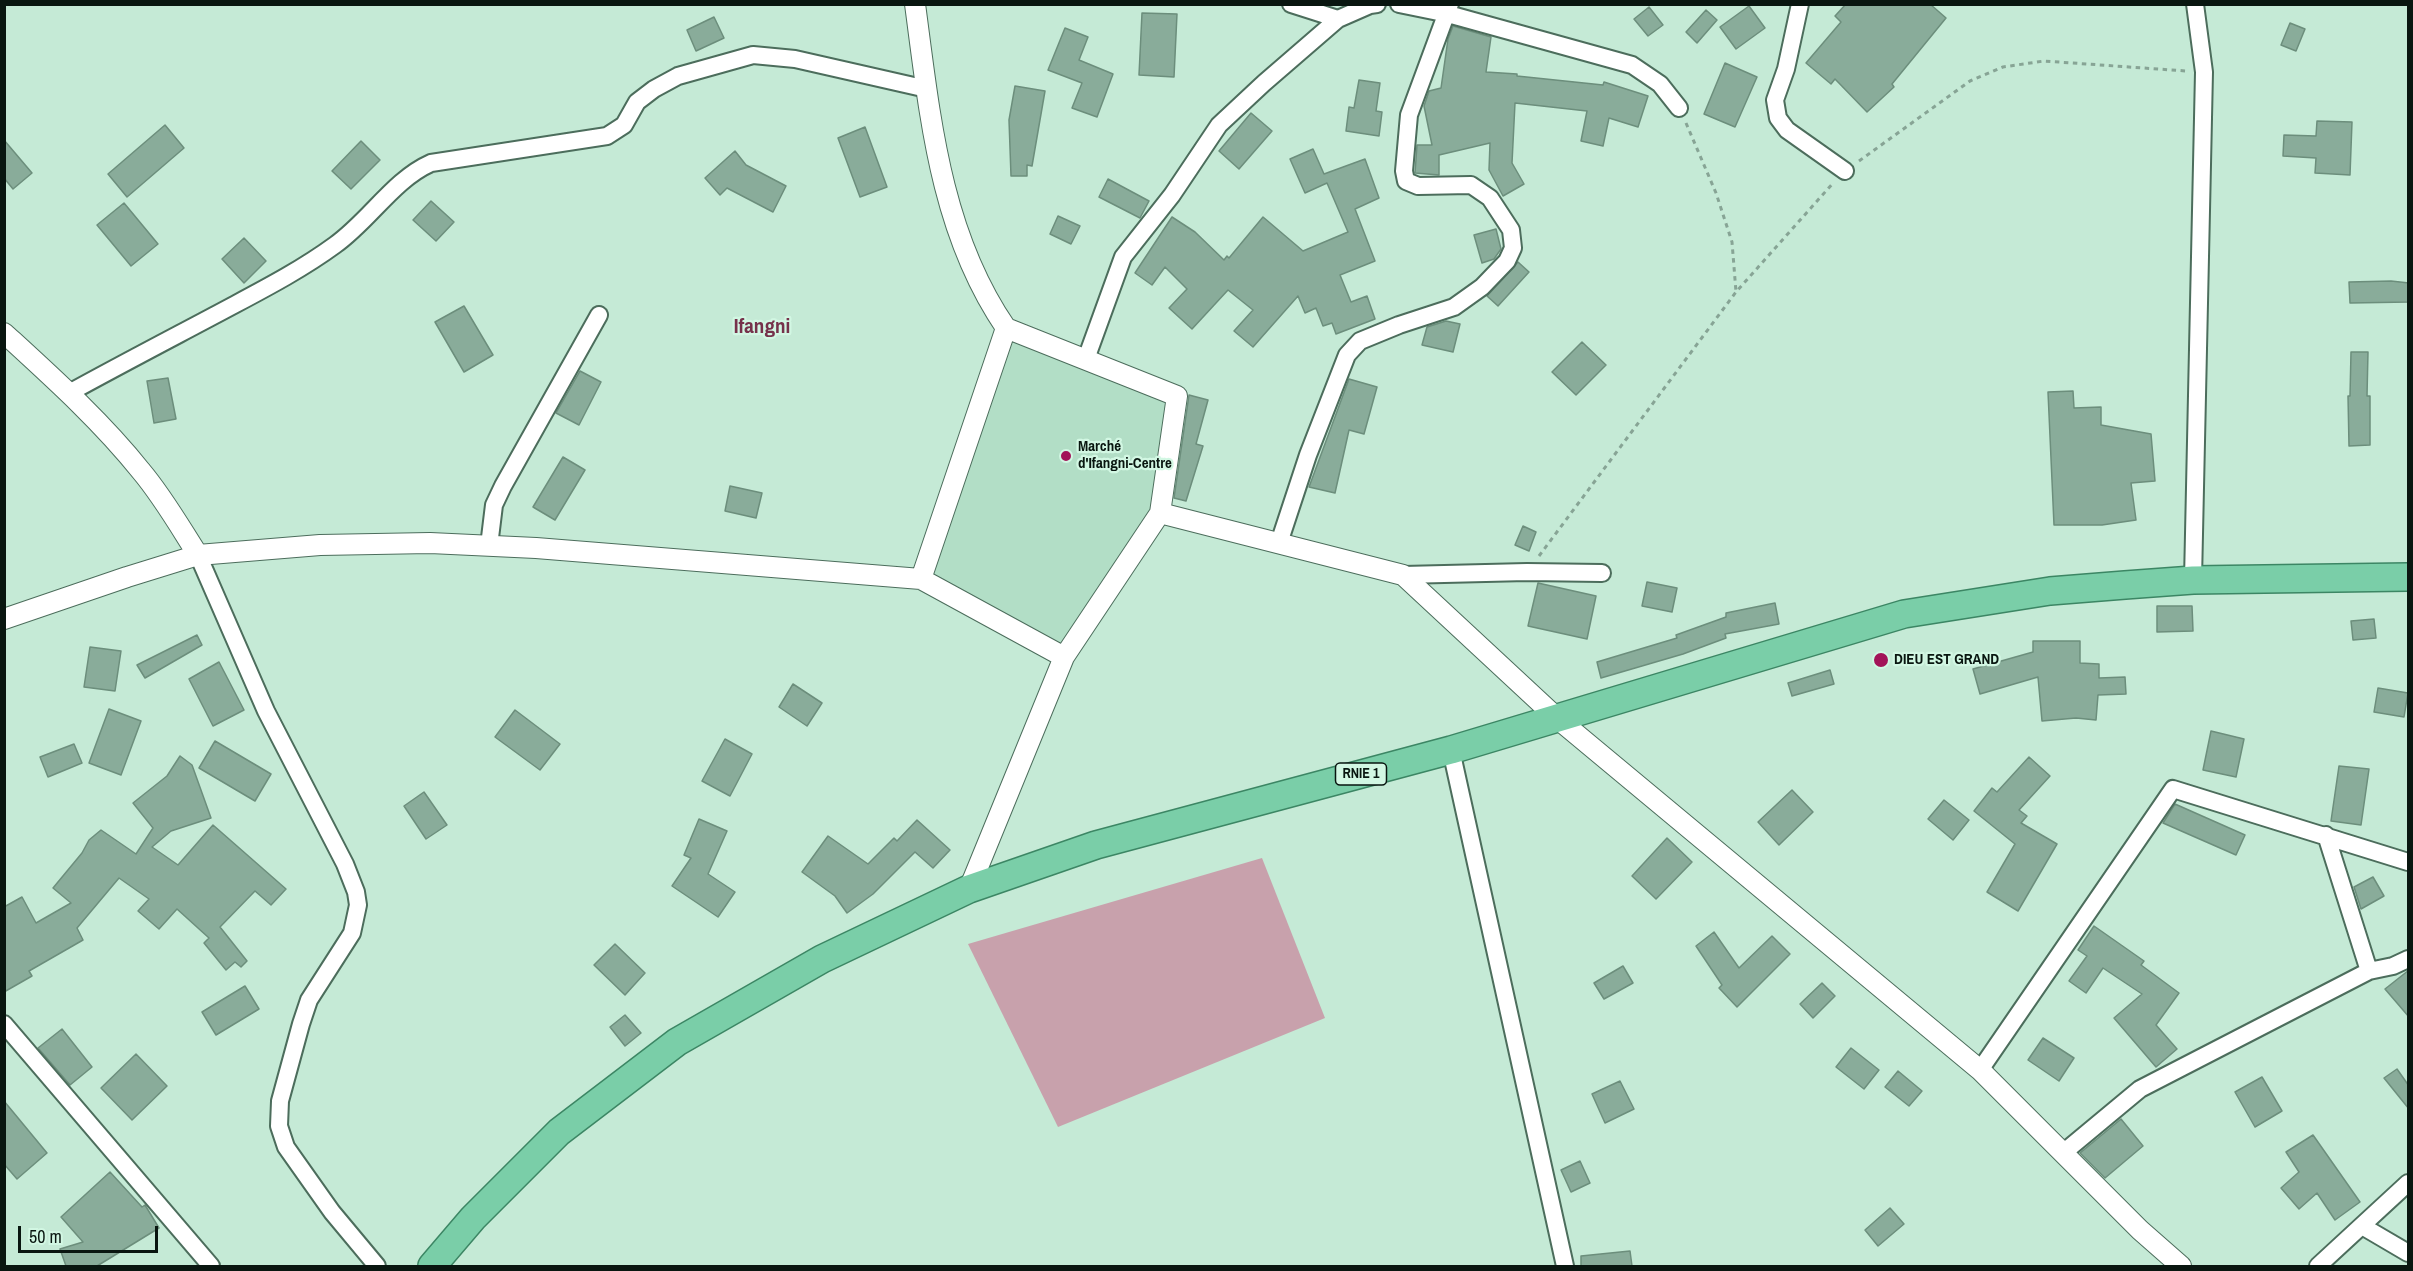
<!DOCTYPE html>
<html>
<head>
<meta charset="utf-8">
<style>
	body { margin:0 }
	#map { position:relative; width:2413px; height:1271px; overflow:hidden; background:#c5ead6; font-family:"Archivo Narrow",sans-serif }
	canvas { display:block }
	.frame { position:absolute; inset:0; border:6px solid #091610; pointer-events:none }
	.scale { position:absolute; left:18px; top:1226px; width:140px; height:27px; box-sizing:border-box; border:3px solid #091610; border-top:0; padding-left:8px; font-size:18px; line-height:21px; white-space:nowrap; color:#091610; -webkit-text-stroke:4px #d2f7e3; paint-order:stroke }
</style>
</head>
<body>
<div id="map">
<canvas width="2413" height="1271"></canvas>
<div class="frame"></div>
<div class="scale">50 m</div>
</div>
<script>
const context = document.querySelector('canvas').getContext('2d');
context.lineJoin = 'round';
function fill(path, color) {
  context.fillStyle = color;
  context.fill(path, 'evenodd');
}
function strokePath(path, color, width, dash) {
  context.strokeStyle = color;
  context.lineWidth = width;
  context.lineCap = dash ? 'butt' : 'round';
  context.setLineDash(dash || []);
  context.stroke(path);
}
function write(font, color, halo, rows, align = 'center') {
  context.font = font + ' "Archivo Narrow",sans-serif';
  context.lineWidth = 4.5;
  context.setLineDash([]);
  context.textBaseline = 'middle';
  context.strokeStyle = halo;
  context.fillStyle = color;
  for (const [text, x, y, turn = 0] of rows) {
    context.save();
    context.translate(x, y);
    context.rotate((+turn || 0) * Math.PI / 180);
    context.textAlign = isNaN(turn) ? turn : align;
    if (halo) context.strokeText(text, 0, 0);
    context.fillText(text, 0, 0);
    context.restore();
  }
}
fill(new Path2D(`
	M1011,338L1168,400L1153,512L1064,648L930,575Z`), '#b2dec6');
fill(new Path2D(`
	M1262,858L1325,1018L1058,1127L968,944Z`), '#c8a1ac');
const building = new Path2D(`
	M1846,4H1930L1946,18L1892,84L1894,87L1867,112L1835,79L1831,84L1806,63L1841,22L1835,16Z
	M1749,6L1765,28L1736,49L1720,27Z
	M1649,7L1663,25L1648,36L1634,19Z
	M1706,10L1717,20L1697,43L1686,32Z
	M1142,13L1177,14L1174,77L1139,75Z
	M714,17L724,38L696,51L687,30Z
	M2290,23L2305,29L2296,51L2281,45Z
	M1453,26L1491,37L1486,72L1517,74V76L1603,85L1604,82L1648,96L1638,127L1609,118L1603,146L1581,141L1587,111L1515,103L1512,163L1524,184L1503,196L1489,170L1490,143L1439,155V175L1415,173L1417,145H1432L1424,106L1429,91L1441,88L1448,39Z
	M1065,28L1088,37L1079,60L1113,74L1097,117L1072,108L1082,83L1048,70Z
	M1725,63L1757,77L1735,127L1704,114Z
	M1359,80L1380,83L1376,111L1382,112L1379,136L1346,131L1349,107L1354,108Z
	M1015,86L1045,91L1032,166L1027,165V176H1011L1009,120Z
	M1251,113L1272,131L1239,169L1219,151Z
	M2317,121L2352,122L2350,175L2315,173L2316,158L2283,156L2284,135L2316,136Z
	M165,125L184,148L127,197L108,174Z
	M865,127L887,187L860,197L838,138Z
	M4,140L32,173L13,189L4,178Z
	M361,141L380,160L351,189L332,171Z
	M1313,149L1324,174L1365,159L1379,198L1355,209L1375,261L1340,275L1351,302L1367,296L1375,319L1336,334L1332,323L1323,326L1316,308L1305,313L1298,296L1253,347L1234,331L1253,310L1228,290L1192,329L1169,308L1187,289L1165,267L1152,285L1135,273L1172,217L1195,232L1224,260L1227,256L1229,258L1263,217L1303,251L1348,232L1327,183L1305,193L1290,159Z
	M735,151L746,165L786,186L773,212L727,188L720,195L705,178Z
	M1108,179L1149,201L1140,218L1099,197Z
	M431,201L454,222L436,241L413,220Z
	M124,203L158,244L131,266L97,225Z
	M1058,216L1080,226L1071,244L1050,234Z
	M1496,229L1501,249L1494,259L1482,263L1474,235Z
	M244,238L266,261L244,283L222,259Z
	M1518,262L1529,272L1498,306L1487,296Z
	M2391,281L2409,283V302L2350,303L2349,282Z
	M464,306L493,355L464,372L435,322Z
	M1446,321L1460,324L1453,352L1422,345L1427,327Z
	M1582,342L1606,365L1576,395L1552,372Z
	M2351,352H2368L2367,396H2370V445L2349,446L2348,396H2350Z
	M580,371L601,382L579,425L556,413Z
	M168,378L176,419L154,423L147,381Z
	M1349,379L1377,387L1364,434L1349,430L1335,493L1309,487Z
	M2073,391L2074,408L2101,407V425L2151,434L2155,481L2131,483L2136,520L2102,525H2054L2048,392Z
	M1189,395L1208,400L1196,444L1203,446L1186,501L1174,498Z
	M563,457L585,470L555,520L533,507Z
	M730,486L762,493L756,518L725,511Z
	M1523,526L1536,532L1529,551L1515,545Z
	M1647,582L1677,588L1672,612L1642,606Z
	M1538,583L1596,596L1587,639L1528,626Z
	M1775,603L1779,624L1725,634L1726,638L1683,654L1601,678L1597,662L1677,638L1676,635L1726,617V613Z
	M2157,606H2192L2193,631L2157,632Z
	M2374,619L2376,638L2353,640L2351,621Z
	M197,635L202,645L145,678L137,665Z
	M2033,641H2080V663L2099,664V678L2125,677L2126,694L2098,695L2096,720L2076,718L2042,721L2038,677L1980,694L1973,669L2033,652Z
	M90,647L121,651L115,691L84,687Z
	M219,662L244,710L213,726L189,679Z
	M1830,670L1834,684L1792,696L1788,683Z
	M793,684L822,703L807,726L779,707Z
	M2378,688L2408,693L2404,717L2374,712Z
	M109,709L141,721L121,775L89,763Z
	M515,710L560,744L540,770L495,737Z
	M2211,731L2244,739L2236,777L2203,770Z
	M725,739L752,754L730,796L702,781Z
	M215,741L271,774L255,801L199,768Z
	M74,744L82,763L48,777L40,757Z
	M180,756L192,765L211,818L171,831L152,847L178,865L213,825L286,889L271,905L255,891L220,927L247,961L241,967L235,962L226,970L204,943L209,938L177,909L159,929L138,911L149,899L119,878L77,928L83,940L29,971L32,976L4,992V907L22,897L36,923L71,903L53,888L82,853L89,840L101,830L136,854L153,828L133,803L167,776Z
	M2029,757L2050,776L2019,810L2027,816L2021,823L2057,844L2018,911L1987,892L2015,844L1974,811L1992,788L1997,792Z
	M2339,766L2369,769L2361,825L2331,821Z
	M1792,790L1813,812L1779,845L1758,822Z
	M424,792L447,825L426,839L404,806Z
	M1944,800L1969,820L1953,840L1928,819Z
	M2175,804L2245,835L2236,855L2163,823Z
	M699,819L727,831L708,874L735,892L718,917L672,886L691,858L684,855Z
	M917,820L950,850L933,868L915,852L873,894L847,913L835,896L802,872L828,836L868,864L894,838L897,841Z
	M1667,838L1692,862L1656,899L1632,876Z
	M2373,877L2384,896L2361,909L2354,887Z
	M2094,926L2144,961L2141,965L2179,993L2156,1025L2177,1049L2156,1067L2114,1018L2142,994L2103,968L2086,993L2069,981L2087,956L2078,950Z
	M1714,932L1739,968L1772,936L1790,954L1737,1007L1719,988L1722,985L1696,946Z
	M615,944L645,973L625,995L594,965Z
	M1623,966L1633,983L1604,999L1594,983Z
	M2409,970V1017L2385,989Z
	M1822,983L1835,996L1813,1018L1800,1004Z
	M245,986L259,1009L216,1035L202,1012Z
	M625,1015L641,1033L625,1046L610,1027Z
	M62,1029L92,1067L70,1085L38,1048Z
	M2043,1038L2074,1058L2059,1081L2028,1060Z
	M1851,1048L1879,1070L1864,1089L1836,1067Z
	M136,1054L167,1086L132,1120L101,1088Z
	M2397,1069L2409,1086V1109L2384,1078Z
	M1898,1071L1922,1091L1909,1106L1885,1087Z
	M2262,1077L2282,1111L2255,1127L2235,1092Z
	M1620,1081L1634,1109L1605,1123L1592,1094Z
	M4,1101L47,1153L17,1179L4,1164Z
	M2121,1119L2143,1146L2105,1178L2080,1153Z
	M2313,1135L2360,1202L2335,1220L2317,1193L2299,1209L2281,1188L2299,1172L2286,1152Z
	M1580,1161L1590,1183L1571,1192L1561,1170Z
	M110,1172L142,1207L145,1205L159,1228L97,1266H66L60,1249L83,1242L61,1217Z
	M1890,1208L1904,1224L1878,1246L1865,1230Z
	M1630,1251L1632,1266H1581V1256Z`);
fill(building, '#89ac9a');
strokePath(building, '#6c8e7c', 1.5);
const minor = new Path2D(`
	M1291,4L1338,19
	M1399,4L1448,14L1632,65L1660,84L1679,108
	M1800,4L1786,69L1775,100L1778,118L1787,130L1845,171
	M1086,359L1123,257L1172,195L1219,125L1264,83L1338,19L1370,5L1377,4
	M69,393C118,366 168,340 217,314C258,292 298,272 335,245C370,220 393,180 431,163L607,136L624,125L637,102L654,89L678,76L753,55L795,59L927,89
	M1279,543L1308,455L1347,355L1360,341L1399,325L1454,307L1482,287L1507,261L1513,248L1511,230L1490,198L1471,185L1418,186L1406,181L1404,171L1409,115L1450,4
	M489,546L494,505L503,486L599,315
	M198,555L266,711L345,864L356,892L358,905L352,933L309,1000L301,1024L280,1101L279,1126L286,1147L332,1212L377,1266
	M1403,575L1527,572L1602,573
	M2193,580L2204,72L2195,4
	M1451,750L1565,1266
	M2326,835L2369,971
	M4,1024L211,1266
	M1980,1070L2173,789L2408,862
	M2063,1153L2140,1089L2369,971L2393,966L2408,959
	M2362,1226L2408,1253
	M2318,1266L2408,1183`);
const tertiary = new Path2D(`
	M915,4C930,116 940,232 1006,328L1177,396L1160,513L1064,657L969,889
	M4,333C52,377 101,421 141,471C163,497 180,527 198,555
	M1160,513L1403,575L1558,719L1980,1070L2140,1230L2181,1266
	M921,579L1006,328
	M4,619L127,577L198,555L320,545L430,543L536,548L921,579L1064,657`);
const trunk = new Path2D(`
	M432,1266L473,1218L559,1132L677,1042L822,959L969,889L1096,845L1451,750L1904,614L2050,591L2125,585L2193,580L2408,577`);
strokePath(minor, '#4c6d5c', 20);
strokePath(tertiary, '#4c6d5c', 22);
strokePath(trunk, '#3c8664', 30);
strokePath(new Path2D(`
	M1686,123L1716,193L1732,242L1736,292
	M1859,161L1970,81L2003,67L2044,61L2186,71
	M1539,556L1736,292L1834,182`), '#87a495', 3, [4.5, 4.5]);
strokePath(minor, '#fff', 16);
strokePath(tertiary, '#fff', 20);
strokePath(trunk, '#7acea8', 27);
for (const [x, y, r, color] of [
	[1066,456,6,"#a21358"],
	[1881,660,8,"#a21358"]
]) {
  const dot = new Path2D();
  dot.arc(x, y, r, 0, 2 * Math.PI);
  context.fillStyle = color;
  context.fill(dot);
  strokePath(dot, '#d2f7e3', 2);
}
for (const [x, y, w] of [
	[1361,774,51]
]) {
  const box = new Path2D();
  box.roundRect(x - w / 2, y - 11, w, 22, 4.5);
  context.fillStyle = '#d2f7e3';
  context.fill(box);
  strokePath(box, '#091610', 1.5);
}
write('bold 14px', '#091610', null, [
	["RNIE 1",1361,774]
]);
write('bold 15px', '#091610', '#d2f7e3', [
	["Marché",1078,447],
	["d'Ifangni-Centre",1078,464],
	["DIEU EST GRAND",1894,660]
], 'left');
write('bold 21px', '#76324b', '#d2f7e3', [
	["Ifangni",762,327]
]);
</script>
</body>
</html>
